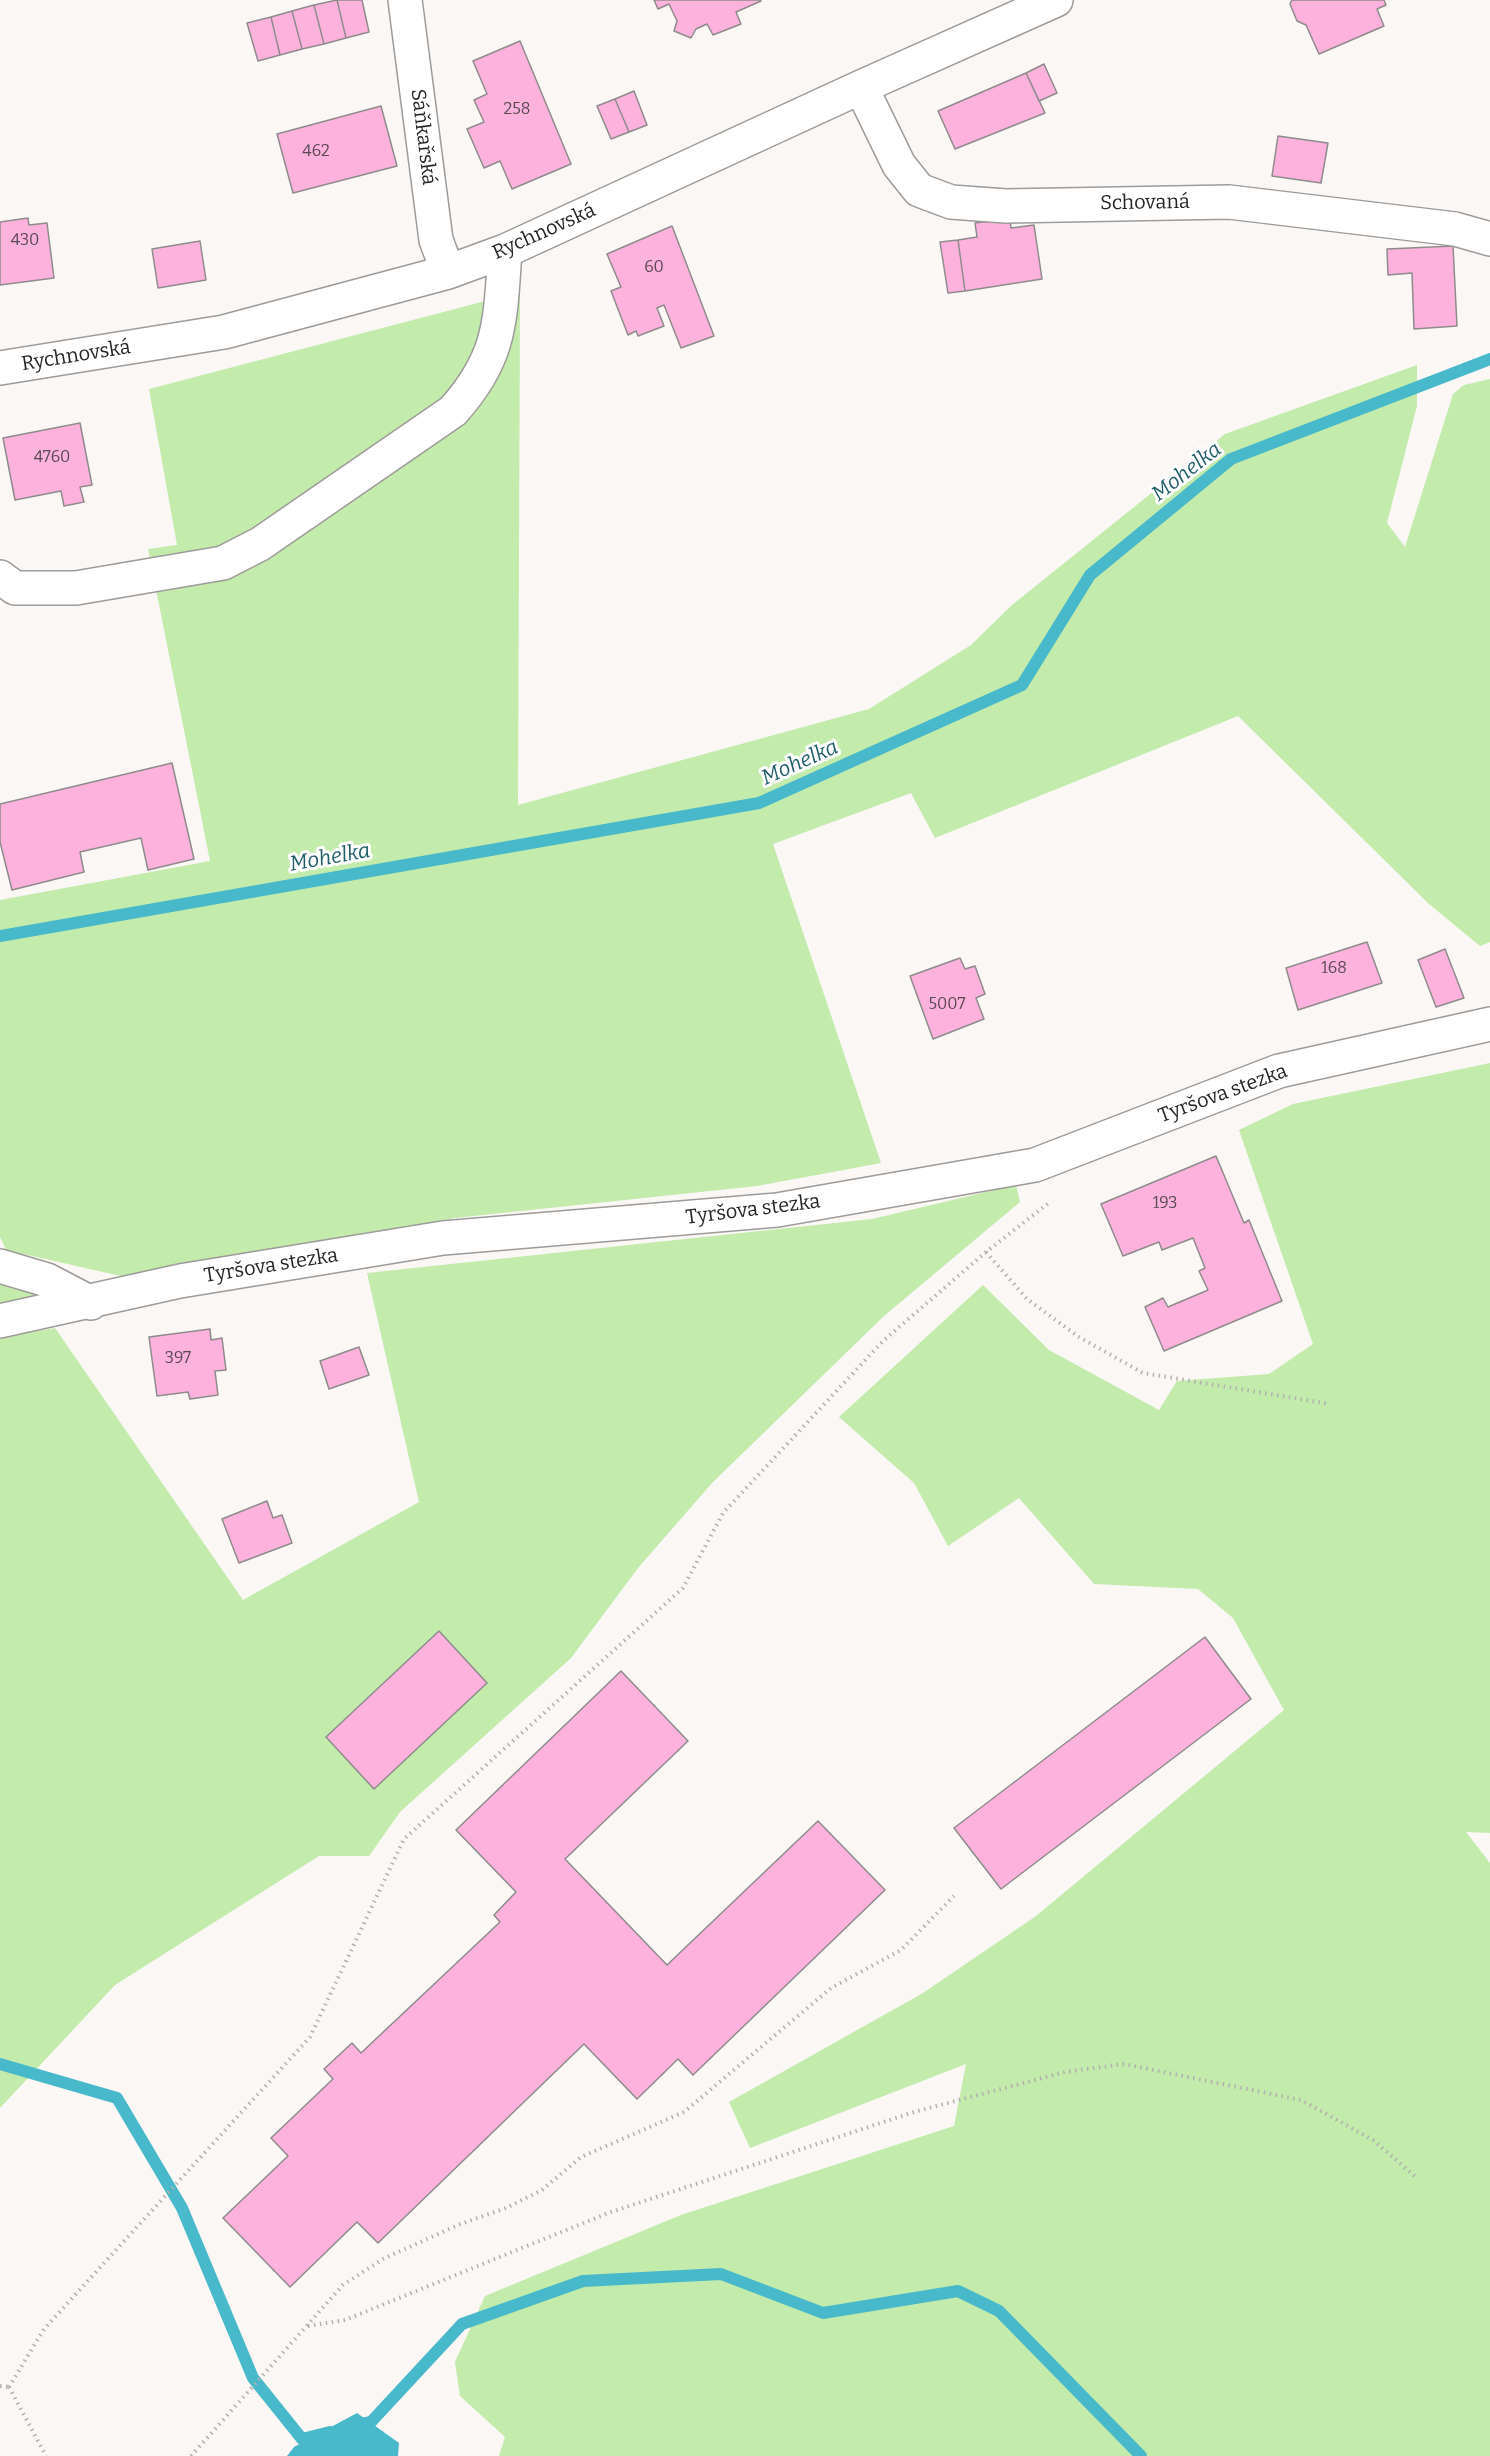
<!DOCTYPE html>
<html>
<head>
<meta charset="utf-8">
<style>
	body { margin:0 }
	canvas { display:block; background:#faf7f4 }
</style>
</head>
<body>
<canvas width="1490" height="2456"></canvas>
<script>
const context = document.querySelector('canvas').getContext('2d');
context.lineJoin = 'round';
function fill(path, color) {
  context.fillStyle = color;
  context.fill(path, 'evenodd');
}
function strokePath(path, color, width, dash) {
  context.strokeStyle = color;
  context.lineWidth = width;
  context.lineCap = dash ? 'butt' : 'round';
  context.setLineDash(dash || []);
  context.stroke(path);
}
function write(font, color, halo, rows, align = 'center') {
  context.font = font + ' Bitter,serif';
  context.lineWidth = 6;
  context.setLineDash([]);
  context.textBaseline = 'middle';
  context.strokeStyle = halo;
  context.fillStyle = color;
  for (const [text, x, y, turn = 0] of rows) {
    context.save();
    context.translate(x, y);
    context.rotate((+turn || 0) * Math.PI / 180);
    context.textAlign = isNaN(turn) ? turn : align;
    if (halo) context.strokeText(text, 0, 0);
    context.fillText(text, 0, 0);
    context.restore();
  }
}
fill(new Path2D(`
	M520,292L518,805L869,709L971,645L1012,605L1225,434L1417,365V406L1387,523L1405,547L1453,394L1464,385L1490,379V942L1480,946L1429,904L1238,716L935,838L911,793L773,844L881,1163L757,1186L455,1218L125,1277L6,1250L0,1237V900L210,861L148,549L177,545L149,389Z
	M1490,1063V1833L1466,1832L1490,1863V2456H499L505,2437L460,2396L455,2362L485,2296L681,2215L954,2126L966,2064L750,2148L729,2102L923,1993L1036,1916L1284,1710L1233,1618L1198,1589L1094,1584L1019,1498L948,1546L914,1483L839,1417L983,1285L1049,1350L1159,1410L1177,1381L1269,1374L1313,1344L1239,1130L1293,1104Z
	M1016,1185L1020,1202L884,1316L712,1483L638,1568L571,1658L400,1812L369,1856H319L115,1985L0,2108V1337L55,1328L243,1600L419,1502L367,1273L872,1219Z
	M0,1278L46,1296L0,1306Z`), '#c2ebac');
fill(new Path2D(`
	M357,2413L399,2443L398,2456H287L294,2447Z`), '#48b9ca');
strokePath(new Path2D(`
	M0,936L759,803L1022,685L1090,575L1231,459L1490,359
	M0,2064L117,2098L182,2208L253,2378L302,2439L330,2432
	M356,2425L371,2422L462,2324L583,2281L721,2274L823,2313L958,2291L999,2311L1141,2456`), '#48b9ca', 12);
const building = new Path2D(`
	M337,0H362L369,32L346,38Z
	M337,0L346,38L324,44L314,5Z
	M654,0H760L761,1L736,12L741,24L713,35L707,24L696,29L691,38L674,31L677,21L669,4L658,9Z
	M1292,0H1384L1386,5L1377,9L1384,26L1319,54L1306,25L1297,21L1290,4Z
	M314,5L324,44L302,49L292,11Z
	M292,11L302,49L280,55L271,17Z
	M271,17L280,55L258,61L247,23Z
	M520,41L571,164L512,189L500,161L484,168L467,129L484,122L474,100L487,94L473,61Z
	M1044,64L1057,93L1039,101L1026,73Z
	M1026,73L1045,113L955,149L938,111Z
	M634,91L647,125L629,132L615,99Z
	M615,99L629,132L611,139L597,106Z
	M381,106L397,166L293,193L277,134Z
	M1278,136L1328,143L1321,183L1272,176Z
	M28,218L29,225L47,223L54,278L0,285V222Z
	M1010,219L1011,228L1034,225L1042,279L965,291L958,240L977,237L975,223Z
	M672,226L714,336L681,348L664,305L657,308L664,326L638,336L636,331L628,335L611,291L621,287L607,254Z
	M958,240L965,291L948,293L940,242Z
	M200,241L206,280L158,288L152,249Z
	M1453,246L1457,326L1414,329L1412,273L1388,275L1387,249Z
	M80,423L92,485L80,487L84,502L64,506L61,491L15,500L3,438Z
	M172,763L194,859L148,870L141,838L80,852L84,872L12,890L0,842V804Z
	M1367,942L1382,983L1298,1010L1286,968Z
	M1445,949L1464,998L1436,1007L1418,960Z
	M960,958L965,969L975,966L985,994L976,998L984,1019L933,1039L910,976Z
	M1216,1156L1244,1223L1249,1220L1282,1301L1164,1351L1145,1307L1163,1298L1168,1307L1208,1290L1199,1271L1205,1268L1193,1238L1162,1250L1159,1242L1123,1256L1101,1204Z
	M210,1329L211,1340L222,1338L226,1370L215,1371L218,1395L190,1399L188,1392L157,1396L149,1337Z
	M359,1347L369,1375L329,1389L320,1361Z
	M267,1501L273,1518L282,1515L292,1543L239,1563L222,1519Z
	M439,1631L487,1683L374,1789L326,1737Z
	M1205,1637L1251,1699L1001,1889L954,1828Z
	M621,1671L688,1741L565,1859L667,1965L818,1821L885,1890L693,2075L678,2059L637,2099L584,2044L378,2243L357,2222L290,2287L223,2218L288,2156L271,2138L333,2079L324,2069L352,2043L361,2053L500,1922L494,1915L516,1892L456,1830Z`);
fill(building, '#fdb2dd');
strokePath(building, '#8e8b8c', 1.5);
const minor = new Path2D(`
	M405,0L436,240L448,272
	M861,87L899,165L919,190L951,202L1006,206L1229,202L1455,229L1490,239
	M0,368L224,332L448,272L505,251L861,87L1056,0
	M0,577L15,588H76L223,563L260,544L453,411C502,356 500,321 505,251
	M0,1266L47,1280L91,1303
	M0,1321L180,1281L443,1238L777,1210L1035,1165L1279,1071L1490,1024`);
strokePath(minor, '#9e9b99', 36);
strokePath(new Path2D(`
	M986,1252L1027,1299L1079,1337L1143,1373L1330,1404
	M308,2326L345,2320L608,2213L914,2112L1065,2072L1124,2064L1301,2100L1373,2140L1417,2178
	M0,2386L9,2387
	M9,2387L44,2329L310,2037L404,1839L683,1588L723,1513L883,1341L986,1252L1050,1202
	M9,2387L46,2456
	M191,2456L343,2285L383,2259L458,2225L506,2208L542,2190L581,2157L684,2112L831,1988L901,1950L954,1896`), '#b3b0ae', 4, [1.5, 4.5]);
strokePath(minor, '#fff', 33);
write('16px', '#5b4852', null, [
	["258",517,110],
	["462",316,152],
	["430",25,241],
	["60",654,268],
	["4760",52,458],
	["168",1334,969],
	["5007",947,1005],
	["193",1165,1204],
	["397",178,1359]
]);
write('20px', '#252423', '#fff', [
	["Sáňkařská",423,137,83],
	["Schovaná",1145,203,-1],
	["Rychnovská",544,232,-24],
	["Rychnovská",76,356,-9],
	["Tyršova stezka",1223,1094,-20],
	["Tyršova stezka",753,1210,-7],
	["Tyršova stezka",271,1266,-9]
]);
write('italic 21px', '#205e67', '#fff', [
	["Mohelka",1187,472,-38],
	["Mohelka",800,763,-24],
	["Mohelka",330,858,-10]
]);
</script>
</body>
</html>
